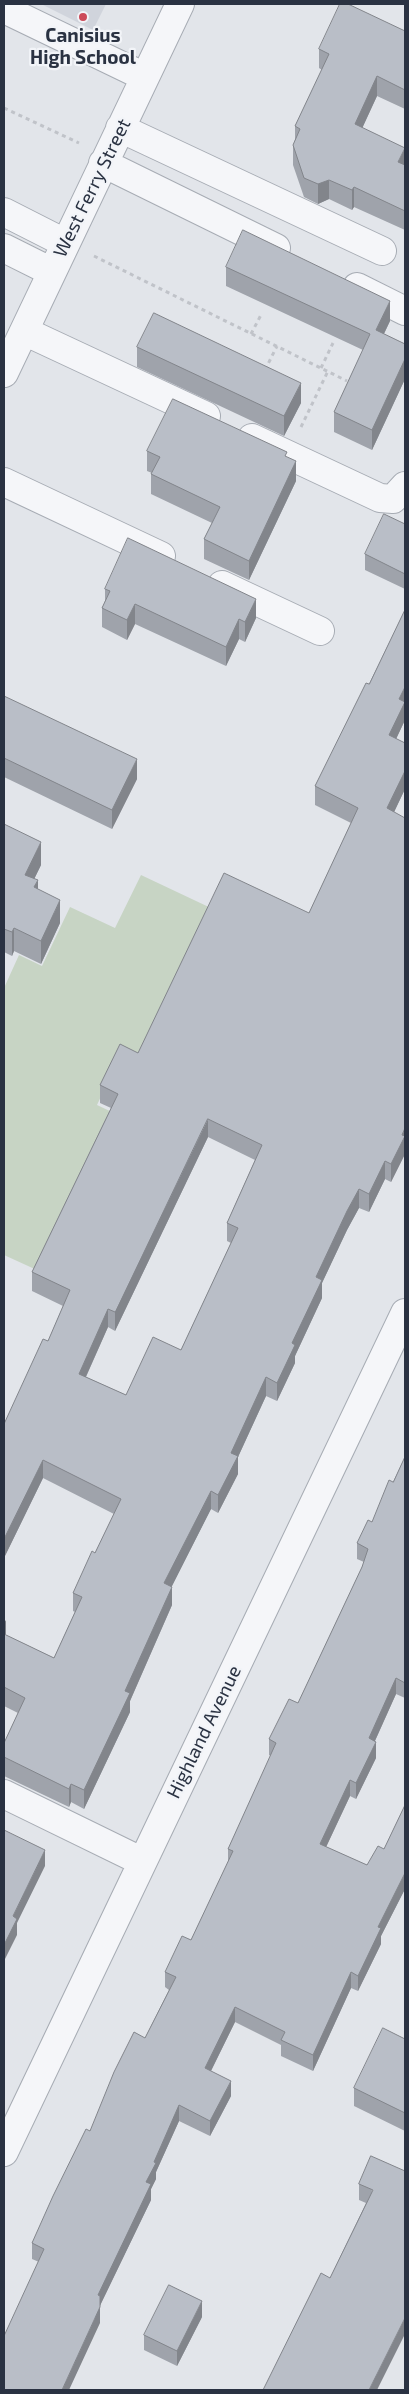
<!DOCTYPE html>
<html>
<head>
<meta charset="utf-8">
<style>
	body { margin:0 }
	#map { position:relative; width:409px; height:2394px; overflow:hidden; background:#e2e5ea; font-family:"Exo 2",sans-serif }
	canvas { display:block }
	.frame { position:absolute; inset:0; border:5px solid #2a3242; pointer-events:none }
</style>
</head>
<body>
<div id="map">
<canvas width="409" height="2394"></canvas>
<div class="frame"></div>
</div>
<script>
const context = document.querySelector('canvas').getContext('2d');
context.lineJoin = 'round';
function fill(path, color) {
  context.fillStyle = color;
  context.fill(path, 'evenodd');
}
function strokePath(path, color, width, dash) {
  context.strokeStyle = color;
  context.lineWidth = width;
  context.lineCap = dash ? 'butt' : 'round';
  context.setLineDash(dash || []);
  context.stroke(path);
}
function write(font, color, halo, rows, align = 'center') {
  context.font = font + ' "Exo 2",sans-serif';
  context.lineWidth = 4.5;
  context.setLineDash([]);
  context.textBaseline = 'middle';
  context.strokeStyle = halo;
  context.fillStyle = color;
  for (const [text, x, y, turn = 0] of rows) {
    context.save();
    context.translate(x, y);
    context.rotate((+turn || 0) * Math.PI / 180);
    context.textAlign = isNaN(turn) ? turn : align;
    if (halo) context.strokeText(text, 0, 0);
    context.fillText(text, 0, 0);
    context.restore();
  }
}
fill(new Path2D(`
	M41,4H106L93,30Z`), '#d0d4dc');
fill(new Path2D(`
	M141,875L213,909L138,1068L118,1060L97,1105L114,1113L39,1271L4,1255V988L19,955L42,966L70,907L115,928Z`), '#c7d4c4');
const minor = new Path2D(`
	M4,9L145,77
	M120,128L382,251
	M103,163L276,248
	M4,212L65,243
	M4,248L52,272
	M357,287L405,311
	M24,331L206,416
	M4,373L180,4
	M252,438L380,498L393,499L405,486
	M4,482L161,556
	M222,585L320,631
	M4,1794L141,1861
	M4,2152L405,1313`);
strokePath(minor, '#a7acb4', 30);
strokePath(new Path2D(`
	M4,108L79,143
	M94,256L347,381
	M251,334L262,313
	M321,368L333,343
	M265,370L277,346
	M301,427L328,371`), '#c0c3c9', 3, [4, 4]);
strokePath(minor, '#f5f6f9', 28);
fill(new Path2D(`
	M405,31V109L377,96L362,128L405,165V230L354,207L352,210L329,199L318,204L304,197L293,165V145L295,140V126L322,70L319,68V49Z
	M226,267L390,321L384,334L405,344V379L372,450L334,432V412L363,350L226,286Z
	M137,347L301,403L284,436L137,367Z
	M147,451L287,457L296,481L249,580L204,559V539L212,523L151,494V474L152,473L147,471Z
	M405,524V589L365,570V554Z
	M105,589L256,618L245,642L239,639L226,666L135,624L127,640L102,627V608L105,601Z
	M405,610V720L396,739L405,743V789L394,812L405,1154L391,1182L385,1179L369,1212L359,1208L347,1230L322,1283V1298L295,1356V1363L277,1401L266,1396L238,1457V1474L218,1513L211,1509L171,1587L172,1605L130,1701V1712L84,1809L71,1802L69,1807L4,1776V1743L18,1713L4,1706V1619L6,1635L54,1658L75,1612L73,1611V1593L95,1553L114,1514L43,1478L4,1558V1424L48,1341L63,1306L32,1291V1272L111,1108L100,1103V1085L138,1053L309,913L351,823L315,805V786L369,684ZM208,1137L255,1160L227,1223V1241L231,1243L181,1350L126,1395L86,1377L108,1327L115,1331Z
	M4,696L137,779L112,829L4,777Z
	M4,824L41,865L34,879L38,889L60,923L41,964L14,951L12,956L4,952Z
	M405,1457V1698L396,1694L375,1741L376,1758L356,1799L350,1796L326,1847L367,1865L384,1849L405,1805V1889L381,1936V1944L358,1991L351,1988L313,2071L281,2056V2045L235,2022L211,2071L231,2096L210,2136L179,2121L156,2172V2179L151,2189V2200L100,2305V2323L39,2262L32,2259V2243L90,2131L145,2038L169,1990L165,1987V1972L191,1940L228,1862V1849L271,1756L269,1755V1739L298,1703L362,1567L364,1562L357,1559V1543L372,1522L393,1482Z
	M405,2039V2131L354,2106V2088Z
	M371,2156L377,2390L330,2278L366,2203L359,2200V2184Z
	M202,2317L177,2366L144,2350V2335Z`), '#9fa3ab');
fill(new Path2D(`
	M377,76V96L355,144V124Z
	M405,148V167L398,162Z
	M329,180V199L318,204V184Z
	M354,187V207L352,210V190Z
	M390,301V321L376,350V330Z
	M405,359V379L372,450V430Z
	M301,383V403L284,436V416Z
	M296,461V481L249,580V561Z
	M256,599V618L245,642V622Z
	M135,604V624L127,640V620Z
	M239,619V639L226,666V647Z
	M405,687V720L389,754V735L399,699Z
	M137,759V779L112,829V810Z
	M405,771V789L387,827V808Z
	M41,842V865L25,898V875Z
	M38,880V904L34,887Z
	M60,900V923L41,964V941Z
	M14,928V951L12,956V932Z
	M208,1119V1137L115,1331V1312Z
	M405,1128V1154L391,1182V1164Z
	M385,1161V1179L369,1212V1194Z
	M359,1189V1208L347,1230L322,1283V1298L295,1356V1363L277,1401V1383L316,1277L347,1211Z
	M108,1309V1327L79,1392V1374Z
	M266,1377V1396L238,1457V1474L218,1513V1495L231,1453Z
	M43,1460V1478L4,1558V1539Z
	M211,1491V1509L164,1602V1583Z
	M172,1587V1605L130,1701V1712L84,1809V1790L125,1691Z
	M6,1620V1638L4,1642V1623Z
	M396,1678V1694L369,1754V1738Z
	M376,1742V1758L356,1799V1783Z
	M350,1780V1796L320,1860V1844Z
	M71,1784V1802L69,1807V1789Z
	M45,1850V1866L17,1923V1935L4,1961V1945L13,1916Z
	M405,1873V1889L381,1936V1944L358,1991V1976L378,1927Z
	M351,1972V1988L313,2071V2055Z
	M235,2007V2022L205,2083V2068Z
	M231,2081V2096L210,2136V2121Z
	M179,2105V2121L156,2172V2179L151,2189V2200L98,2310V2295L146,2182L154,2162Z
	M202,2301V2317L177,2366V2351Z
	M100,2307V2323L69,2390H62Z
	M405,2318V2334L377,2390H369Z`), '#82858b');
const building = new Path2D(`
	M340,4H348L405,31V90L377,76L355,124L405,148L398,162L405,165V211L354,187L352,190L329,180L318,184L304,178L293,145L300,129L295,126L329,54L319,49Z
	M243,230L390,301L376,330L405,344V359L372,430L334,412L370,334L226,267Z
	M154,313L301,383L284,416L137,347Z
	M173,399L287,452L285,456L296,461L249,561L204,539L220,507L151,474L160,457L147,451Z
	M384,514L405,524V574L365,554Z
	M128,538L256,599L245,622L239,619L226,647L135,604L127,620L102,608L110,591L105,589Z
	M405,610V687L399,699L405,702L389,735L405,743V771L387,808L405,818V1128L402,1135L405,1136L391,1164L385,1161L369,1194L359,1189L347,1211L316,1277L322,1280L292,1343L295,1345L277,1383L266,1377L231,1453L238,1456L218,1495L211,1491L164,1583L172,1587L125,1691L130,1693L84,1790L71,1784L69,1789L4,1757V1743L25,1698L4,1687V1634L54,1658L82,1597L73,1593L92,1551L95,1553L121,1499L43,1460L4,1539V1424L43,1339L48,1341L70,1290L32,1272L118,1094L100,1085L120,1044L138,1053L224,873L309,913L358,808L315,786L366,683L369,684ZM208,1119L262,1145L227,1223L238,1228L181,1350L153,1337L126,1395L79,1374L108,1309L115,1312Z
	M4,696L137,759L112,810L4,758Z
	M4,824L41,842L25,875L38,880L34,887L60,900L41,941L14,928L12,932L4,929Z
	M405,1457V1683L396,1678L369,1738L376,1742L356,1783L350,1780L320,1844L367,1865L378,1846L384,1849L405,1805V1873L378,1927L381,1928L358,1976L351,1972L313,2055L281,2040L285,2032L235,2007L205,2068L231,2081L210,2121L179,2105L154,2162L156,2163L146,2182L151,2184L98,2295L100,2296V2307L62,2390H4V2336L44,2249L32,2243L53,2196L86,2129L90,2131L114,2072L134,2032L145,2038L176,1977L165,1972L182,1936L191,1940L233,1851L228,1849L276,1743L269,1739L289,1699L298,1703L362,1567L368,1549L357,1543L368,1520L372,1522L389,1480L393,1482Z
	M4,1830L45,1850L13,1916L17,1919L4,1945Z
	M383,2028L405,2039V2113L354,2088Z
	M371,2156L405,2171V2318L369,2390H263L321,2273L330,2278L373,2190L359,2184Z
	M169,2285L202,2301L177,2351L144,2335Z`);
fill(building, '#b9bec7');
strokePath(building, '#82858b', 1);
for (const [x, y, r, color] of [
	[83,17,5,"#cc4a59"]
]) {
  const dot = new Path2D();
  dot.arc(x, y, r, 0, 2 * Math.PI);
  context.fillStyle = color;
  context.fill(dot);
  strokePath(dot, '#f2f4f8', 2);
}
write('bold 19px', '#2a3242', '#f2f4f8', [
	["Canisius",83,36],
	["High School",83,58]
]);
write('19px', '#2a3242', '#f2f4f8', [
	["West Ferry Street",92,188,-64],
	["Highland Avenue",204,1732,-64]
]);
</script>
</body>
</html>
